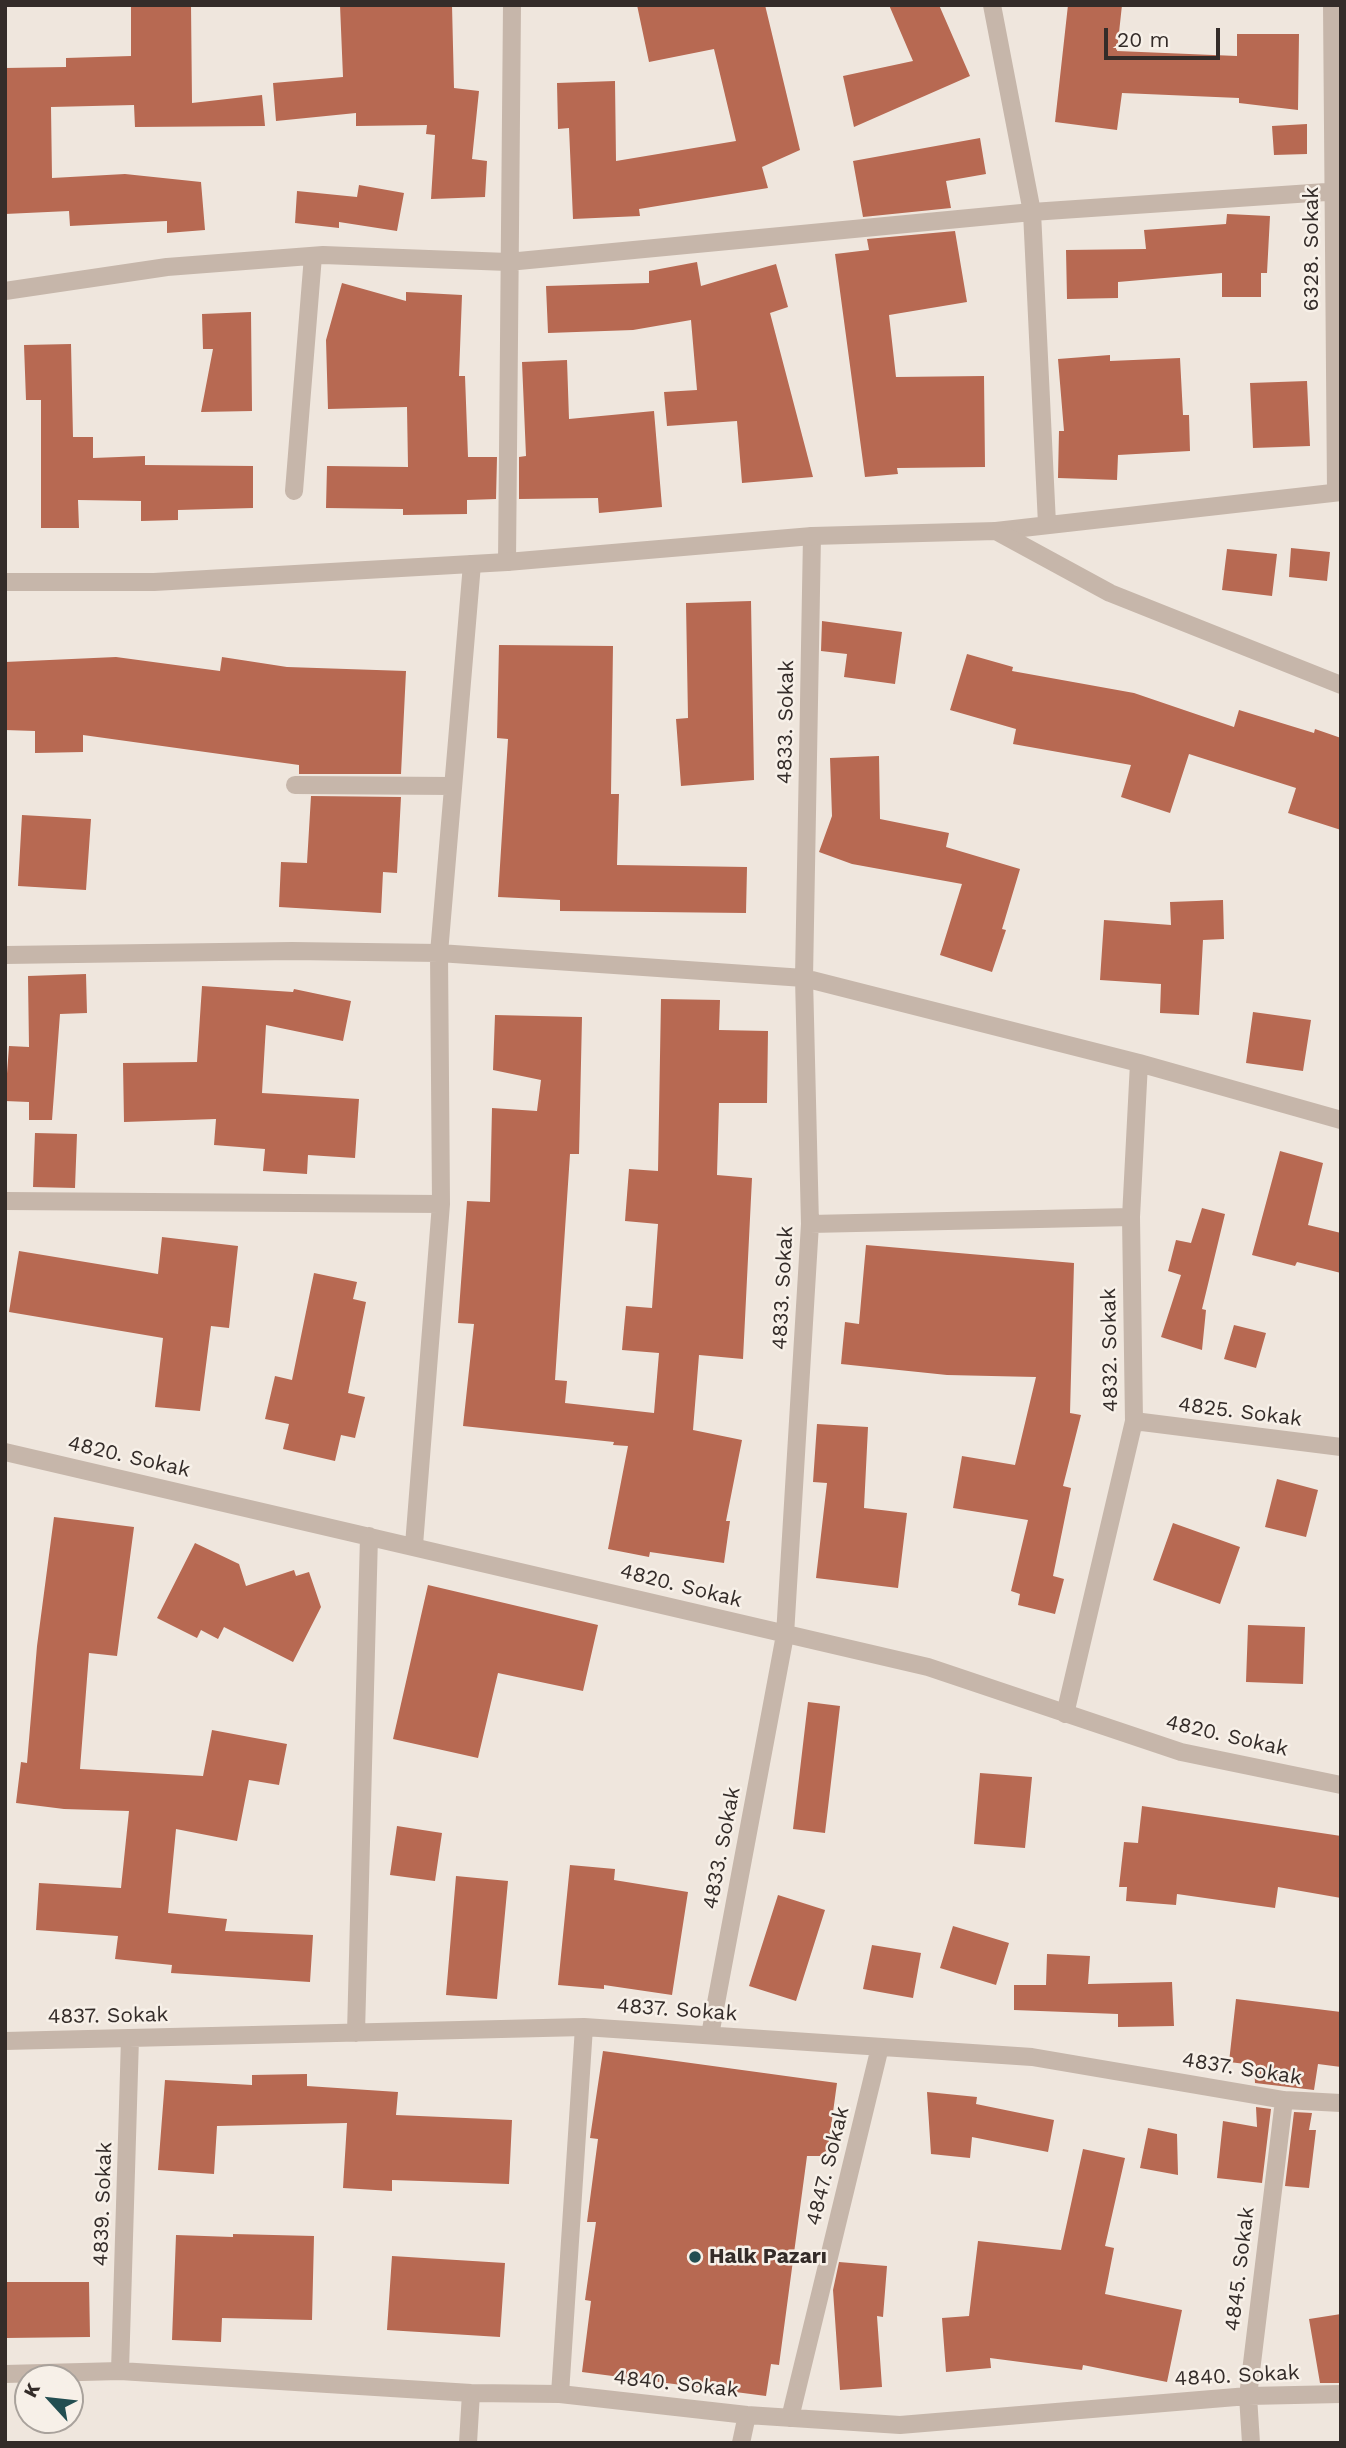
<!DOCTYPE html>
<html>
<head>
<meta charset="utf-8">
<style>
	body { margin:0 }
	#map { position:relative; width:1346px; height:2448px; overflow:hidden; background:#efe6dd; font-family:"Work Sans",sans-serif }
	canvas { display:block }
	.frame { position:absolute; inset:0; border:7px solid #342c29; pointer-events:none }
	.north { position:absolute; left:14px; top:2364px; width:70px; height:70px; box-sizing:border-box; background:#f7f0e8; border:2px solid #a9a29c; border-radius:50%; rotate:297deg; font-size:19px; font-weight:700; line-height:28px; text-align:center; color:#342c29 }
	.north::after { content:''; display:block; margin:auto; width:24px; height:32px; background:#234e51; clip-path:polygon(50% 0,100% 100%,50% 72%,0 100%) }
	.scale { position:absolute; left:1104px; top:28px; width:116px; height:32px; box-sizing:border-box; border:4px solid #342c29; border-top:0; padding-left:9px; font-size:21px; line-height:24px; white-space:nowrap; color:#342c29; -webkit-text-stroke:5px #f7f0e8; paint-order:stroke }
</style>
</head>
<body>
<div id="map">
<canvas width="1346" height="2448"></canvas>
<div class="frame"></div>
<div class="north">K</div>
<div class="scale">20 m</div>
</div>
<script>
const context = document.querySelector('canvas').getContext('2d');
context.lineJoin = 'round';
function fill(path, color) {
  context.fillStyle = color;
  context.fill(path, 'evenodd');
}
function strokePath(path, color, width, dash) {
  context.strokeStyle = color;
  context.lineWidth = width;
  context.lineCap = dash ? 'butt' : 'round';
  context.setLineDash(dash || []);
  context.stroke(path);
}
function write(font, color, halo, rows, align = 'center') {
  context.font = font + ' "Work Sans",sans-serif';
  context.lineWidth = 5;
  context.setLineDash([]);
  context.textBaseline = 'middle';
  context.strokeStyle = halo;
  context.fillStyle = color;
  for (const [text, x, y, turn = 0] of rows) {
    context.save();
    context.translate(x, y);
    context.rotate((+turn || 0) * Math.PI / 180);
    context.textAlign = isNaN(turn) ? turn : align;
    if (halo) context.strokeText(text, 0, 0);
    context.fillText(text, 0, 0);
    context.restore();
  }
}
fill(new Path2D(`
	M131,5H191L192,103L262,95L265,126L135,127L134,105L51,107L52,178L125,174L201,182L205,230L167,233V221L70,226L69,211L5,214V68L66,67V58L131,56Z
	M340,5H452L454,88L479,91L472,159L487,161L485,197L431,199L435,135L426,134L427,125L356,126V113L276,121L273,83L343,77Z
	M637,5H765L800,150L762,167L768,188L639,209L640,216L573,219L569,128L558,129L557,83L615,81L616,161L736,141L714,49L649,62Z
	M889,5H939L970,76L854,127L843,76L913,61Z
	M1068,5H1122L1117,51L1237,56V34H1299L1298,110L1239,103V98L1122,93L1117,130L1055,122Z
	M1307,124V154L1274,155L1272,126Z
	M980,138L986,174L946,181L951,208L863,217L853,161Z
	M359,185L404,193L397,231L339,222V228L295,223L297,191L357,197Z
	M1227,214L1270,216L1267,273H1261V297H1222V273L1118,282V298L1067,299L1066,250L1146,249L1144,230L1226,224Z
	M955,231L967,302L889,315L896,377L984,376L985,467L897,468L898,474L865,477L835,254L869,250L867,239Z
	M697,262L701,286L776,264L788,307L770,313L813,477L742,483L737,421L667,426L664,392L697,390L691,320L633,330L548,333L546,286L649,283V271Z
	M342,283L406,301V292L462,295L459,376H465L468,457H497L496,499L467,500V514L403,515V509L326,508L327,466L408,467L407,407L328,409L326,340Z
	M251,312L252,411L201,412L213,349H203L202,314Z
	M71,344L73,437H93V458L145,456V465L253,466V508L178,510V520L141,521V501L78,500L79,528H41V400H26L24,345Z
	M1110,355V361L1180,358L1183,415H1189L1190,451L1118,455L1117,480L1058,478L1059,431H1064L1058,359Z
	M567,360L569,419L654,411L662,507L599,513L598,498L519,499V457L526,456L522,362Z
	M1307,381L1310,446L1253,448L1250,383Z
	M1291,548L1330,552L1327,581L1289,577Z
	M1227,549L1277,554L1272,596L1222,590Z
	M751,601L754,780L681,786L676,719L688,718L686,603Z
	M822,621L902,632L895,684L844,677L847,654L821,651Z
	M499,645L613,646L611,794H619L617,865L747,867L746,913L560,911V900L498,897L508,739L497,738Z
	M967,654L1013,667L1012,671L1134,693L1234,727L1239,710L1314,733L1315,729L1341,738V830L1288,813L1296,788L1189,754L1170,813L1121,797L1131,765L1013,744L1016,729L950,710Z
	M116,657L220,671L222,657L287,667L406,671L401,774H299V765L83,735V752L35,753V731L5,730V662Z
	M879,756L880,819L949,833L946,847L1020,869L1002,929L1006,930L992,972L940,955L962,884L852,864L819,852L832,816L830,758Z
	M311,796L401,797L397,873L383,872L381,913L279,907L281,862L307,863Z
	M22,815L91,819L86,890L18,886Z
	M1223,900L1224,939L1203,940L1199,1015L1160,1013L1161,984L1100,980L1104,920L1171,925L1170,902Z
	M86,974L87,1013L60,1014L52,1120H29V1102L5,1101L9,1046L29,1047L28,976Z
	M202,986L293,992L294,989L351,1001L343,1041L266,1025L262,1093L359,1099L355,1158L308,1155L307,1174L263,1171L265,1149L214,1145L216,1119L124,1122L123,1063L197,1062Z
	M661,999L720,1000L719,1030L768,1031L767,1103H719L717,1175L752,1178L743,1359L699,1355L693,1430L742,1440L726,1521H730L724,1563L650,1552L649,1557L608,1549L628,1446L613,1445L614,1442L463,1426L474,1324L458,1323L467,1201L490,1202L492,1108L537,1111L541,1080L493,1070L495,1015L582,1017L579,1154H570L555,1380L567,1381L565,1403L654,1413L659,1353L622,1350L626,1306L652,1308L658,1224L625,1221L629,1169L658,1171Z
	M1253,1012L1311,1020L1303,1071L1246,1063Z
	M35,1133L77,1134L75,1188L33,1187Z
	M1280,1151L1323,1163L1308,1225L1341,1233V1273L1297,1262L1295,1266L1252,1255Z
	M1202,1208L1225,1214L1202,1309L1206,1310L1202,1350L1161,1337L1181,1275L1168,1271L1176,1240L1191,1243Z
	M162,1237L238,1246L229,1328L211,1326L200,1411L155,1407L163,1338L9,1312L19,1251L158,1274Z
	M866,1245L1074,1263L1070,1413L1081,1415L1063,1486L1071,1488L1053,1576L1064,1579L1055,1614L1018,1605L1020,1594L1011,1591L1028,1520L953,1508L962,1456L1015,1465L1036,1377L947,1375L841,1364L845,1322L859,1324Z
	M314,1273L357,1282L353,1299L366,1302L348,1393L365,1397L355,1438L341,1435L335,1461L283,1449L289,1424L265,1419L275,1376L292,1380Z
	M1234,1325L1266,1333L1256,1368L1224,1359Z
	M817,1424L868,1427L864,1508L907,1513L898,1588L816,1578L827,1483L813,1482Z
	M1277,1479L1318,1490L1306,1537L1265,1527Z
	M54,1517L134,1527L117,1656L89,1653L80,1769L203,1776L212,1730L287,1744L279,1785L249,1780L237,1841L176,1829L168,1913L227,1919L225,1931L313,1935L310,1982L171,1973L172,1965L115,1959L118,1936L36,1930L39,1883L121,1888L129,1811L64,1809L16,1803L21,1762L27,1763L37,1646Z
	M1173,1523L1240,1547L1220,1604L1153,1580Z
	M195,1543L239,1564L246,1586L294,1570L296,1576L309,1572L321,1607L293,1662L224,1627L218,1639L201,1630L197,1638L157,1618Z
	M428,1585L598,1625L583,1691L498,1673L478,1758L393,1739Z
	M1248,1625L1305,1627L1303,1684L1246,1682Z
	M808,1702L840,1706L825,1833L793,1829Z
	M980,1773L1032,1777L1025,1848L974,1844Z
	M1142,1806L1341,1836V1898L1278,1887L1275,1908L1177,1894L1176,1905L1126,1901L1127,1887H1119L1124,1842L1138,1843Z
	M397,1826L442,1833L435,1881L390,1875Z
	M570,1865L615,1869L614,1880L688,1892L672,1995L604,1985V1989L558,1985Z
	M456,1876L508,1881L497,1999L446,1995Z
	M778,1895L825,1910L796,2001L749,1986Z
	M953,1926L1009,1943L996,1985L940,1968Z
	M872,1945L921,1953L913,1998L863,1989Z
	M1047,1954L1090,1956L1088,1984L1172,1982L1174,2026L1118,2027V2014L1014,2010V1985H1046Z
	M1236,1999L1341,2012V2067L1318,2064L1314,2090L1255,2083L1254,2065L1229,2062Z
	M603,2051L837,2083L827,2156H807L779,2365L771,2364L766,2396L582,2372L591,2301L585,2300L596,2222H587L598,2139L590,2138Z
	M307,2074V2086L398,2092L396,2115L512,2120L509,2184L392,2180V2191L343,2188L347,2123L217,2126L214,2174L158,2170L165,2080L252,2085V2075Z
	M927,2092L977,2097L976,2104L1054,2120L1048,2152L972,2137L970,2158L931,2154Z
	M1256,2107L1271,2109L1262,2183L1217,2178L1223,2121L1257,2127Z
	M1294,2112L1312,2113L1309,2130H1316L1309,2188L1285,2186Z
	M1148,2128L1177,2134L1178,2175L1140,2168Z
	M1083,2149L1125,2158L1105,2246L1114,2248L1105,2294L1182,2310L1167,2382L1083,2365L1082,2370L990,2358L991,2368L946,2372L942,2318L969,2316L978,2241L1061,2250Z
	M233,2234L314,2236L312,2320L222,2318L221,2342L172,2340L176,2235L233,2237Z
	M392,2256L505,2263L500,2337L387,2330Z
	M839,2262L887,2266L883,2317L877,2316L882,2387L840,2390L833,2290Z
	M5,2282H89L90,2337L5,2338Z
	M1341,2314V2383H1320L1309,2319Z`), '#b76952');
strokePath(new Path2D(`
	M992,5L1032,212L1047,524
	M1332,5L1336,492
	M5,291L167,267L323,255L508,262L1032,212L1341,191
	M294,491L313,256
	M996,531L1341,492
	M507,562L512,5
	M295,785L453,786
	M5,955L292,951L439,953L804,978L1139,1063L1341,1120
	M5,1201L441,1204
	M810,1224L1131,1217
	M1134,1421L1341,1447
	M5,1452L928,1667L1181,1752L1341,1785
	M414,1545L441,1204L439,953L472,564
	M1065,1714L1134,1421L1131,1217L1139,1063
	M356,2033L369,1536
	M710,2035L785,1635L810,1224L804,978L812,536
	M5,2041L584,2027L1032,2057L1284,2100L1341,2103
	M120,2371L130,2038
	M5,2374L120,2371L471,2393L560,2394L747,2415L900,2425L1248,2396L1341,2394
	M560,2394L584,2027
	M790,2418L880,2047
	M468,2443L471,2393
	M741,2443L747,2415
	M1251,2443L1248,2396L1284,2100`), '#c6b6aa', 18);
strokePath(new Path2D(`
	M5,582H154L507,562L812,536L996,531L1110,593L1341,685`), '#c6b6aa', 18);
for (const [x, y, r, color] of [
	[695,2257,7,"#234e51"]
]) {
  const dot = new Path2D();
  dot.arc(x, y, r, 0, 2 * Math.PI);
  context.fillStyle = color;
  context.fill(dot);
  strokePath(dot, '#f7f0e8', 2.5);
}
write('21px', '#342c29', '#f7f0e8', [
	["6328. Sokak",1312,249,-90],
	["4833. Sokak",786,722,-89],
	["4833. Sokak",783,1288,-87],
	["4832. Sokak",1110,1350,-91],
	["4825. Sokak",1240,1412,7],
	["4820. Sokak",129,1457,13],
	["4820. Sokak",681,1586,14],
	["4820. Sokak",1227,1736,13],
	["4833. Sokak",722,1848,-79],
	["4837. Sokak",677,2010,4],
	["4837. Sokak",108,2016,-1],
	["4837. Sokak",1242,2069,9],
	["4847. Sokak",828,2166,-76],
	["4839. Sokak",103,2204,-88],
	["4845. Sokak",1240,2269,-83],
	["4840. Sokak",1237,2376,-3],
	["4840. Sokak",676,2384,6]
]);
write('bold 21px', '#342c29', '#f7f0e8', [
	["Halk Pazarı",709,2257]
], 'left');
</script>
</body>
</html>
